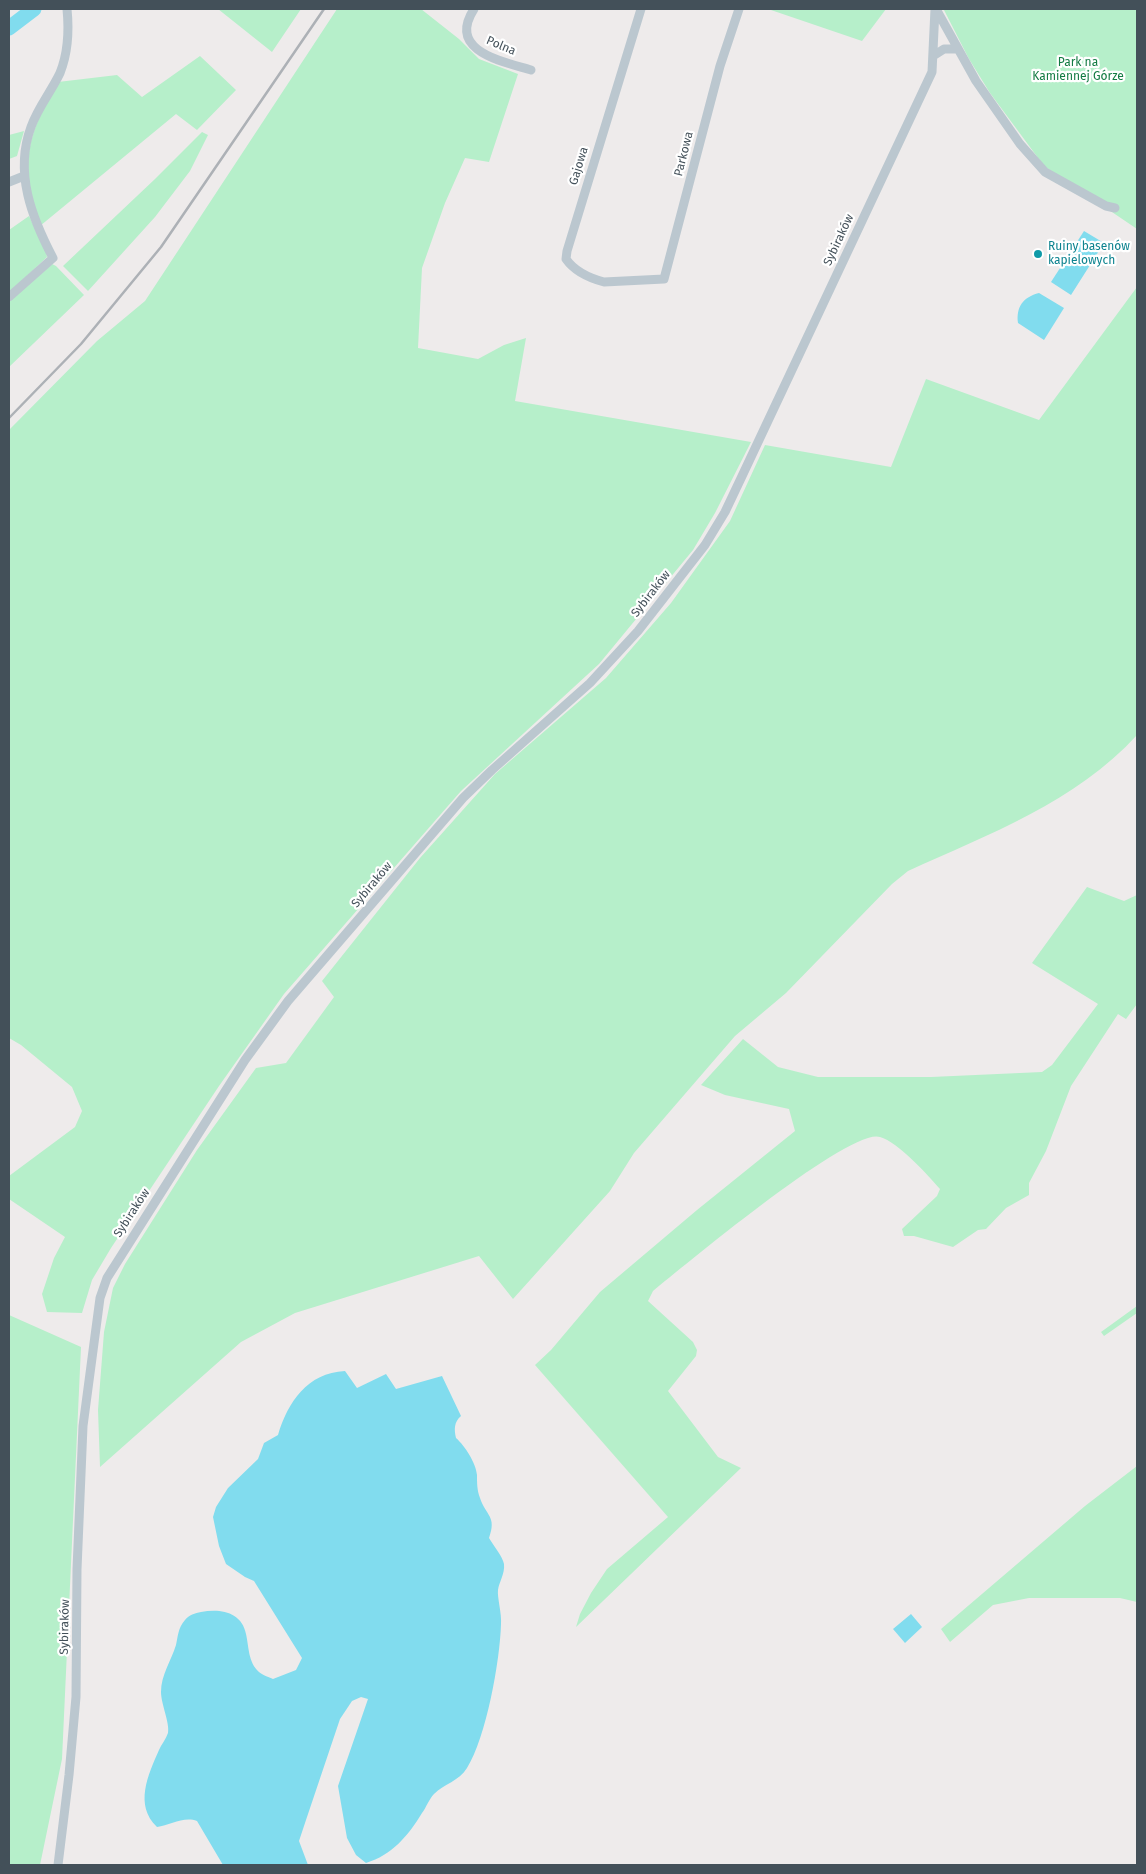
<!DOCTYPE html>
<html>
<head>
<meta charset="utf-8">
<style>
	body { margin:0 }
	#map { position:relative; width:1146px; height:1874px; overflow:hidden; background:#eeebeb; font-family:"Fira Sans",sans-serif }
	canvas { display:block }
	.frame { position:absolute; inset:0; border:10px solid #435059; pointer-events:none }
</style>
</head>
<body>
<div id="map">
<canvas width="1146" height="1874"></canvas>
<div class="frame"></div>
</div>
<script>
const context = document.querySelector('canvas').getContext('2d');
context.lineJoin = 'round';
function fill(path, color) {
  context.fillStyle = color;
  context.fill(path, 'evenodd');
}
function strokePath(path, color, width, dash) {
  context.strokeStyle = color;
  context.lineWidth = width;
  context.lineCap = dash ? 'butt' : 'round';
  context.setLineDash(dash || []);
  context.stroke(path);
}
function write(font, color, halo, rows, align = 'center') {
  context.font = font + ' "Fira Sans",sans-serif';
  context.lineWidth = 4.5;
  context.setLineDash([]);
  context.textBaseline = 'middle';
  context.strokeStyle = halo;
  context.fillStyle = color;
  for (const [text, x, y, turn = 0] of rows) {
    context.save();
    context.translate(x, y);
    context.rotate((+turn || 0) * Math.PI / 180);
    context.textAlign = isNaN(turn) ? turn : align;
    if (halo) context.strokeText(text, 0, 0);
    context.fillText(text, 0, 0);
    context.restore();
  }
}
fill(new Path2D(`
	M218,9H301L272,52Z
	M337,9H421L459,39L479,59L518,74L489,162L465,158L445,203L422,268L418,348L478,359L504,345L526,338L515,401L751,442L715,513L693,550L599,664L461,791L284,994L219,1086L111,1248L92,1280L82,1313L47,1312L42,1294L54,1258L65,1237L9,1199V1176L75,1127L82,1111L72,1087L21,1045L9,1038V430L97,341L145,301Z
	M768,9H886L862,41Z
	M941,9H1137V229L1044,166L990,93L969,59L944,10Z
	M200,56L236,90L197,130L176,114L40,226C36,212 29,196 28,181C25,142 39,115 58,82L117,75L142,97Z
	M24,131L17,156L9,159V135Z
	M202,132L208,135L190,171L155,217L88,291L63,266L155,179Z
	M29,216L46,251L47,257L9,293V230Z
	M52,264L56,266L84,295L9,367V300Z
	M1137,287V735C1076,802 989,834 908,871L892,884L786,993L735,1036L634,1153L610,1191L513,1299L479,1256L295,1313L241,1342L100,1467L98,1410L104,1332L113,1288L125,1264L197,1150L256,1068L286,1063L334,997L322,981L420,858L495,774L606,678L671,603L730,521L765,445L891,467L926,379L1039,420Z
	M1087,887L1124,901L1137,895V1004L1126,1019L1118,1014L1071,1086L1046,1151L1029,1183V1195L1006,1208L986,1229L978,1230L953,1247L914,1236H904L902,1229L937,1196L940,1189C928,1175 898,1142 880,1137C850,1127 684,1266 653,1291L648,1301L693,1342L697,1350L696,1356L668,1391L718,1457L741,1468L576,1627L580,1614L591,1593L607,1569L668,1517L535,1365L551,1350L600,1292L697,1210L795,1131L789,1109L725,1095L701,1085L743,1039L778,1067L818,1077H931L1042,1072L1052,1065L1098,1004L1032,963Z
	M1137,1306V1313L1104,1336L1101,1332Z
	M9,1315L81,1347L62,1759L40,1865H9Z
	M1137,1466V1602L1120,1598H1029L993,1605L950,1642L941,1629L1085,1506Z`), '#b6efca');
fill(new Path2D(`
	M1084,231L1104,243L1071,295L1051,282Z
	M1039,293L1064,308L1044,340L1018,323C1016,307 1023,297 1039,293Z
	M345,1371L357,1388L386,1374L396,1389L442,1376L461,1416C454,1422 454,1429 456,1438C465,1446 476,1463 477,1475C477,1483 477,1490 480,1498C486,1516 497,1516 489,1538C493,1545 503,1557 504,1564C505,1574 499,1582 498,1590C497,1597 502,1614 501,1624C500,1661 486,1738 467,1768C459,1781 444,1784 434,1794C429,1799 426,1808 422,1813C408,1836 392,1855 366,1863L356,1855L347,1838L338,1786L368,1699L361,1697L352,1701L340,1719L307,1817L299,1841L308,1865H223L197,1821C184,1816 170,1825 157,1827C134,1805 148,1775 159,1750C161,1745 166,1739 168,1733C170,1723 161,1704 161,1692C161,1675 171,1661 176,1645C178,1636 178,1628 185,1620C189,1615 195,1613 201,1612C220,1608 242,1612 246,1634C249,1647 248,1662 259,1672C262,1675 269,1677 273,1679L296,1670L302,1658L254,1581L245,1577L226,1564L219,1546L213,1517L216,1507L228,1488L258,1459L264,1443L278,1435C288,1402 307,1373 345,1371Z
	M911,1614L922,1627L905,1643L893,1629Z`), '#81dcee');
strokePath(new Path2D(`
	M9,28L34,9`), '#81dcee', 15);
strokePath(new Path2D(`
	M474,9C447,51 501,61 531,70
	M641,9L567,251L566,259C575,272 589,278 604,282L664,279L720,66L739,9
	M936,9L976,81L1020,144L1045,172L1106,206L1115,208
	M933,56L944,49H958
	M9,182L24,176
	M9,297L53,258C32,218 14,173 31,127C38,107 51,92 60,73C68,53 69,29 67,9
	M58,1865L69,1775L76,1697L77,1569L83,1426L100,1298L107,1278L245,1060L288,1001L463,798L492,770L590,683L638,631L705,545L725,512L743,474L932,72L935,9`), '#bbc7cf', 9);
strokePath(new Path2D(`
	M9,418L81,344L161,247L324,9`), '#adb1b6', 2.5);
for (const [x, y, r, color] of [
	[1038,254,5,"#0f9aa8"]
]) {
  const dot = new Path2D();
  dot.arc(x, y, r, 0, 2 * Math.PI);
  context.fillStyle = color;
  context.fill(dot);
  strokePath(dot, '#fff', 2);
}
write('12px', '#435059', '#fff', [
	["Polna",501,46,23],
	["Parkowa",684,154,-76],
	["Gajowa",579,166,-73],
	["Sybiraków",839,240,-65],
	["Sybiraków",651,594,-52],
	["Sybiraków",372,885,-50],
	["Sybiraków",132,1213,-57],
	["Sybiraków",65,1627,-89]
]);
write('12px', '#137b43', '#fff', [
	["Park na",1078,63],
	["Kamiennej Górze",1078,77]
]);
write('12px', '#0d838f', '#fff', [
	["Ruiny basenów",1048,247],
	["kapielowych",1048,261]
], 'left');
</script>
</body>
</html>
